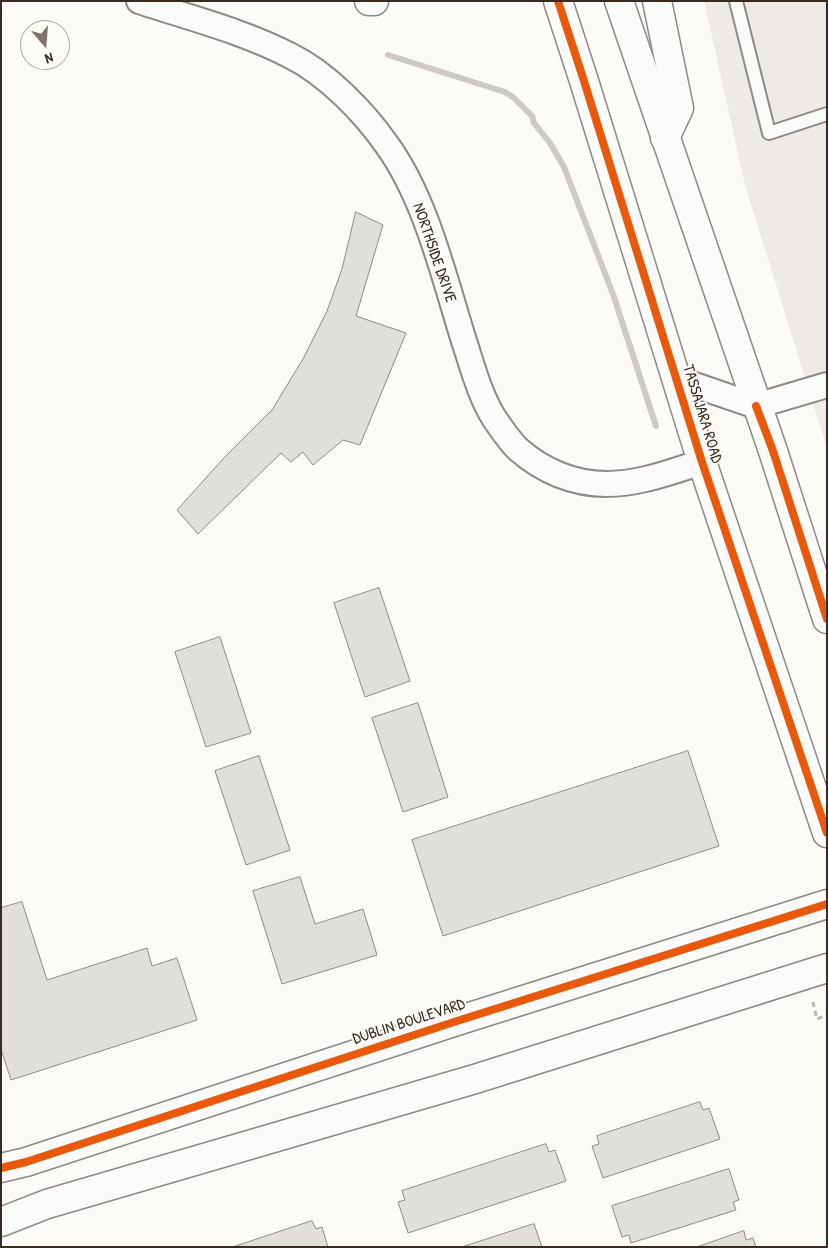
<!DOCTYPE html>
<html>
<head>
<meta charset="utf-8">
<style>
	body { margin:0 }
	#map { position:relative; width:828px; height:1248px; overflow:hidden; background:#fcfbf8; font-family:"Patrick Hand",sans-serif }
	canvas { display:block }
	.frame { position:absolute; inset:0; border:2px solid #3b2a1e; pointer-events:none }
	.north { position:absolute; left:20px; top:20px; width:50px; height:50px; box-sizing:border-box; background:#fdfcf7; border:1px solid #afa8a0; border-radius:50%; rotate:162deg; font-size:14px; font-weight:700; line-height:20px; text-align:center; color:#3b2a1e }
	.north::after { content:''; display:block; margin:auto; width:18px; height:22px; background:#7f736a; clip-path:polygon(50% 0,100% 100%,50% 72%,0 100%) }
</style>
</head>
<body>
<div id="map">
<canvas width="828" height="1248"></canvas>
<div class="frame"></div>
<div class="north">N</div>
</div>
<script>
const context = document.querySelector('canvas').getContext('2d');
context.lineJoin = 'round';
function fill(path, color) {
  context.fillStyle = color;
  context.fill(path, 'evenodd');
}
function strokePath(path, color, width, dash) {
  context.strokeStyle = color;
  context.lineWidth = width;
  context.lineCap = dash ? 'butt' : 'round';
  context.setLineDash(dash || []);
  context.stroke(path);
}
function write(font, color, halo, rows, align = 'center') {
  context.font = font + ' "Patrick Hand",sans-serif';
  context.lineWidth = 4;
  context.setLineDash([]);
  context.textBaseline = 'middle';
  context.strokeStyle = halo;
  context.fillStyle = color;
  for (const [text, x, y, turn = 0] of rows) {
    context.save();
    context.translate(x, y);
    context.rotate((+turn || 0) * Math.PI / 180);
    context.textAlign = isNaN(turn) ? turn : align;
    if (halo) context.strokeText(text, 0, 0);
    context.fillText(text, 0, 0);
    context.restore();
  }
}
fill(new Path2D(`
	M704,1H827V449L745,185Z`), '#eeebe7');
strokePath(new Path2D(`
	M388,55L505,92L514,98L532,116L534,123L550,143L564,167L613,294L656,426`), '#cec9c4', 6);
const building = new Path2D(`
	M356,212L383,225L356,316L406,333L360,445L343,440L313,465L303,452L291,462L281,453L198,534L177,510L223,459L272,410L303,359L327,311L342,269Z
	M379,588L410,681L365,697L334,603Z
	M220,637L251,733L206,747L175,652Z
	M418,703L448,797L403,812L372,718Z
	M688,751L719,846L443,936L412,840Z
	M259,756L290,850L246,865L215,771Z
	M300,877L315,924L363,909L377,955L282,984L253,891Z
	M22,902L47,980L147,948L152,966L177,958L197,1020L11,1080L1,1049V908Z
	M700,1102L703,1110L709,1108L720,1139L603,1178L592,1146L599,1144L597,1136Z
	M546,1144L549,1152L555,1150L566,1181L408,1233L398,1202L405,1200L402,1191Z
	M729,1169L739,1200L733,1202L736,1210L631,1243L629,1235L622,1237L612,1206Z
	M312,1221L316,1229L322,1227L328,1247H233Z
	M534,1224L542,1247H462Z
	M744,1231L746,1240L753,1238L756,1247H697Z`);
fill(building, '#e0dfdc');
strokePath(building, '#8d8985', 1);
const lane = new Path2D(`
	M736,1L769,133L827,114`);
const street = new Path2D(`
	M139,1C190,18 243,31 291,56C327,74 364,112 387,145C426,199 444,277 464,341C472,365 480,396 494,418C501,428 510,442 519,450C543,471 574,484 606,484C640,484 670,472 702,462
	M677,379L756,406L827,385`);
const secondary = new Path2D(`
	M1,1168L26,1162L457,1021L827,904
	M1,1222L47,1204L475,1079L827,968`);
const primary = new Path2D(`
	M558,1L584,81L702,462L827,833
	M619,1L773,451L827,619`);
const highway = new Path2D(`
	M369,1H374
	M657,1L679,108L665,138`);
strokePath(lane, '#8d8985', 16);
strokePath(street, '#8d8985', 28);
strokePath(secondary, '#8d8985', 31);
strokePath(primary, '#8d8985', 31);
strokePath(highway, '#8d8985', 31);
strokePath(new Path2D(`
	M813,1002L817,1019L827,1015`), '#b6b4b1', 3, [5, 4]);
strokePath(lane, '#fbfbf9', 12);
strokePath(street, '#fbfbf9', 24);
strokePath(secondary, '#fbfbf9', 28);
strokePath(primary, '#fbfbf9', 28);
strokePath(highway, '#fbfbf9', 28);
strokePath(new Path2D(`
	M558,1L584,81L702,462L827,833
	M756,406L773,451L827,619
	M1,1168L26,1162L457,1021L827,904`), '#e8590c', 8);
write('16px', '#3b2a1e', '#fdfcf7', [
	["NORTHSIDE DRIVE",434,253,71],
	["TASSAJARA ROAD",702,414,73],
	["DUBLIN BOULEVARD",409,1022,-18]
]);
</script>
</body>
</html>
